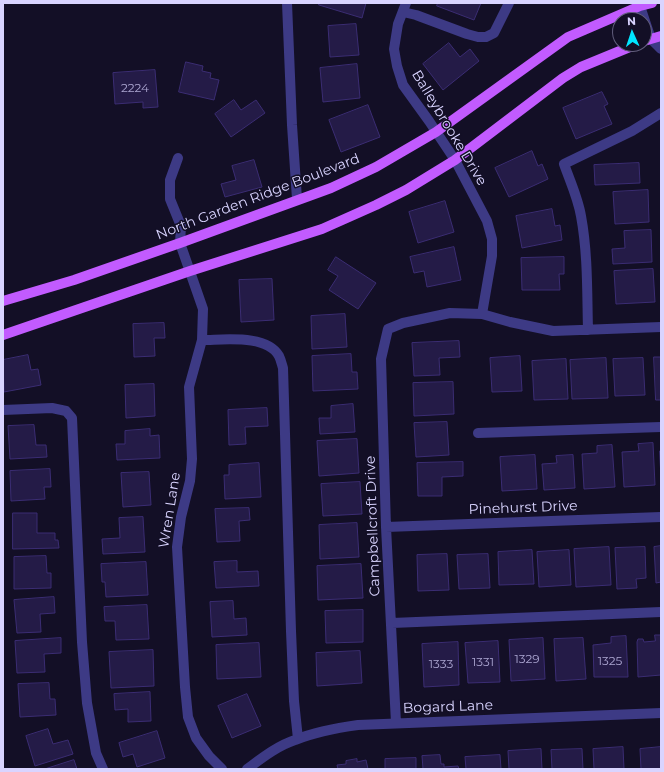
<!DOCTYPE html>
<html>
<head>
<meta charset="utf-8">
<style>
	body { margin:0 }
	#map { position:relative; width:664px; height:772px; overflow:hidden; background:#130f26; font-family:Montserrat,sans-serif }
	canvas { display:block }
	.frame { position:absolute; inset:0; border:4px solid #d9d4ff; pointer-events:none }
	.north { position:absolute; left:612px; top:12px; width:40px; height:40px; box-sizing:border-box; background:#130f26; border:1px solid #625e7d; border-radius:50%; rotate:357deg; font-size:11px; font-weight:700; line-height:16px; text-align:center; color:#d9d4ff }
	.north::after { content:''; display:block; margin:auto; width:14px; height:18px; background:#00e5ff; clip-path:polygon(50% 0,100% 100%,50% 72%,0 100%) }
</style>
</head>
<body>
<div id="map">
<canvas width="664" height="772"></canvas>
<div class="frame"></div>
<div class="north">N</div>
</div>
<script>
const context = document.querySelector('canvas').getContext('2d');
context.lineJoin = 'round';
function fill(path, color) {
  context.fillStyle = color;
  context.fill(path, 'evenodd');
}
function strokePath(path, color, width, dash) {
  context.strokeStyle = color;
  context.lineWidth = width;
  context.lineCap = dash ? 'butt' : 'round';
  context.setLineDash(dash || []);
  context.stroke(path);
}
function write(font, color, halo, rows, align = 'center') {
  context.font = font + ' Montserrat,sans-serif';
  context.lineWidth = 3;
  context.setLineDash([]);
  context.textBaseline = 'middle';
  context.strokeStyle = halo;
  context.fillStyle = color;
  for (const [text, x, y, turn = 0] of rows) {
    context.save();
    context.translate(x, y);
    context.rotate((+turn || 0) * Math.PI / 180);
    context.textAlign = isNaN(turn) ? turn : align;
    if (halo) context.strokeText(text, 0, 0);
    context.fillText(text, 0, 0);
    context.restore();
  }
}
const building = new Path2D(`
	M319,3H366L362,18L319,5Z
	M438,3H481L474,20L437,6Z
	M356,24L359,55L330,57L328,26Z
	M449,43L460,57L470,49L479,61L443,90L423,64Z
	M186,62L203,66L202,71L211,73L210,78L219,80L214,100L179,92Z
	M357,64L360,98L323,102L320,68Z
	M155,70L158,107L143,108V102L115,104L113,73Z
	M602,92L608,104L604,106L612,124L576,139L563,108Z
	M234,100L241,110L256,100L265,113L231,137L215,114Z
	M368,105L380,137L341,152L329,120Z
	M532,151L538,166L542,164L548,179L509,197L495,168Z
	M254,160L262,187L225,197L221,184L236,180L232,166Z
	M639,163L640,183L595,185L594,165Z
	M648,190L649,222L615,224L613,192Z
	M445,201L454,232L418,243L409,212Z
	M552,209L555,226L560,225L562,240L522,248L516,216Z
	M651,230L652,262L613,264L612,249L625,248L624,231Z
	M454,247L461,280L427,287L424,271L414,273L410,257Z
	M336,257L376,283L358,309L329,290L338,276L328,270Z
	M564,257V274H559L560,290H522L521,258Z
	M653,269L655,302L616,304L614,271Z
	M272,279L274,320L241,322L239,280Z
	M345,314L347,347L312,349L311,316Z
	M164,323L165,338H154L155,356L134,357L133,324Z
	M459,341L460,357L439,358L440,375L414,376L412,343Z
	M351,354L352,372H357L358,389L313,391L312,356Z
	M28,355L31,370L38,369L41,385L4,392L3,360Z
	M520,356L522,391L492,392L490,358Z
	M654,357H661V400H656Z
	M606,358L608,398L572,399L570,360Z
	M643,358L645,395L615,396L613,359Z
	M566,359L568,399L534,400L532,361Z
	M453,382L454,414L414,416L413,383Z
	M154,384L155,416L126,418L125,385Z
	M353,404L355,432L320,434L319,418H331V406Z
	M267,408L268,426L245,427L246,444L229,445L228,410Z
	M447,422L449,455L416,457L414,423Z
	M34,425L36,445H46L47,457L10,459L8,426Z
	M150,429V436L159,435L160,458L117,460L116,444H125V431Z
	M357,439L359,473L319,476L317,441Z
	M653,443L655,485L624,487L622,452L639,451L638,444Z
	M612,445L615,487L584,489L582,454L597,453V446Z
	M660,451H661V478Z
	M535,455L537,489L502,491L500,457Z
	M573,455L575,488L544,490L542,464L557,463L556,456Z
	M463,462V476L442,477V496H418L417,463Z
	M259,463L261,497L225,499L224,475H229V465Z
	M50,469L51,487H44L45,499L11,501L10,471Z
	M149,472L151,505L123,507L121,473Z
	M360,482L362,514L323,516L321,484Z
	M249,508L250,520L239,521L240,541L217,542L215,509Z
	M13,513H37V533H55V540H58L59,548L13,549Z
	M143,517L145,552L103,554L102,539L120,538L119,518Z
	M357,523L359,557L320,559L319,525Z
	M661,546V582L656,583L654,547Z
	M609,547L611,585L576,587L574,549Z
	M645,547L646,578L636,579L637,588L617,589L615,548Z
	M532,550L534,584L499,585L498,552Z
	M569,550L571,585L539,587L537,552Z
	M447,554L449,590L418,591L417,555Z
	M488,554L490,588L459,589L457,555Z
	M46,556L47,573H51V588L14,589V557Z
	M237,561V572L258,571L259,586L216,588L214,562Z
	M146,562L148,595L106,597L105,582H102L101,564Z
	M361,564L363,598L318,600L317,566Z
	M54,597L55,613L40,614L41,632L17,633L14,600Z
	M233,601L234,619L246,618L247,635L212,637L210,602Z
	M147,605L149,639L116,640L115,621H105L104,607Z
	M363,610V642L326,643L325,611Z
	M655,635H661V675L638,677L637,642L638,639H643L644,642L655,641Z
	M626,636L628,677H594L593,645L611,643V637Z
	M61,638V653L44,654L45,672L17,673L15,641Z
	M543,638L545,679L511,681L509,640Z
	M583,638L586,679L556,681L554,639Z
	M498,641L500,682L468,683L465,643Z
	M458,642L459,685L424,687L422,644Z
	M259,643L261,677L217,679L216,645Z
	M153,650L154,686L111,688L109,652Z
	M360,651L362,683L317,686L316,653Z
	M49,683L50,699H55L56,715L20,717L18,684Z
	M150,692L151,721L128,722V709L115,710L114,694Z
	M247,694L261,726L232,738L218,706Z
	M48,729L53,744L68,740L73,754L35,766L26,736Z
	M157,731L165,758L137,767L133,754L123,757L119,743Z
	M623,747L624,769H594L593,749Z
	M661,747V769H641L640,749Z
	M541,749L542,769H509L508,751Z
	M582,749L583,769H552L551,750Z
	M440,755L441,764H444V767L458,766L459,769H423L422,756Z
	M500,755L501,769H466L465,757Z
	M416,758V769H385V759Z
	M357,759V762L366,760L368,769H338L337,765L346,764V761Z
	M74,760L77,769H45Z`);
fill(building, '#241b47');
strokePath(building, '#3b2d73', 1);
strokePath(new Path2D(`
	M287,3L292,125L297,199
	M406,3L398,24L394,49L397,66L403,85L429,121L455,160L487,221L492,239V256L482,314
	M639,3L651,39L661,49
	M403,12L416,15L467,34L478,37H486L494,33L509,3
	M178,158L170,180V199L181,226L180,243L203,309L202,340L189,387L192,459L190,481L181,517L177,547L185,687L188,717L196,738L209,756L222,769
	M588,330C587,293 588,254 581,216C578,198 570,181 564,164L632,131L661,113
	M202,340C224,340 267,334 279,356C281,360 282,365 283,368L291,631L294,701L298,739
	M3,410L52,408L66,411L72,418L82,642L87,703L96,753L103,769
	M478,433L661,427
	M386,527L661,517
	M392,623L661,612
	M396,723L386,527L381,359L388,329L403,323L450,313L482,314L510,322L553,331L661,327
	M247,769C262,758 277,746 295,740C315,732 336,728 358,725L661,713`), '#3d3a85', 10);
strokePath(new Path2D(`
	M644,41L661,36
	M3,301L74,280L180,243L331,188L376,167L436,132L568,37L640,6L652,3
	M3,335L190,271L322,229L376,205L406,190L455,160L563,78L581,67L637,44`), '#c25bff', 10);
write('12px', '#aca6d1', null, [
	["2224",135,88],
	["1329",527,659],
	["1325",610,661],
	["1331",483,662],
	["1333",441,664]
]);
write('14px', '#d9d4ff', '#130f26', [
	["Balleybrooke Drive",449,128,59],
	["North Garden Ridge Boulevard",258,197,-21],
	["Pinehurst Drive",523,508,-2],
	["Wren Lane",170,510,-81],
	["Campbellcroft Drive",373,526,-92],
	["Bogard Lane",448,707,-2]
]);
</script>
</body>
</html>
